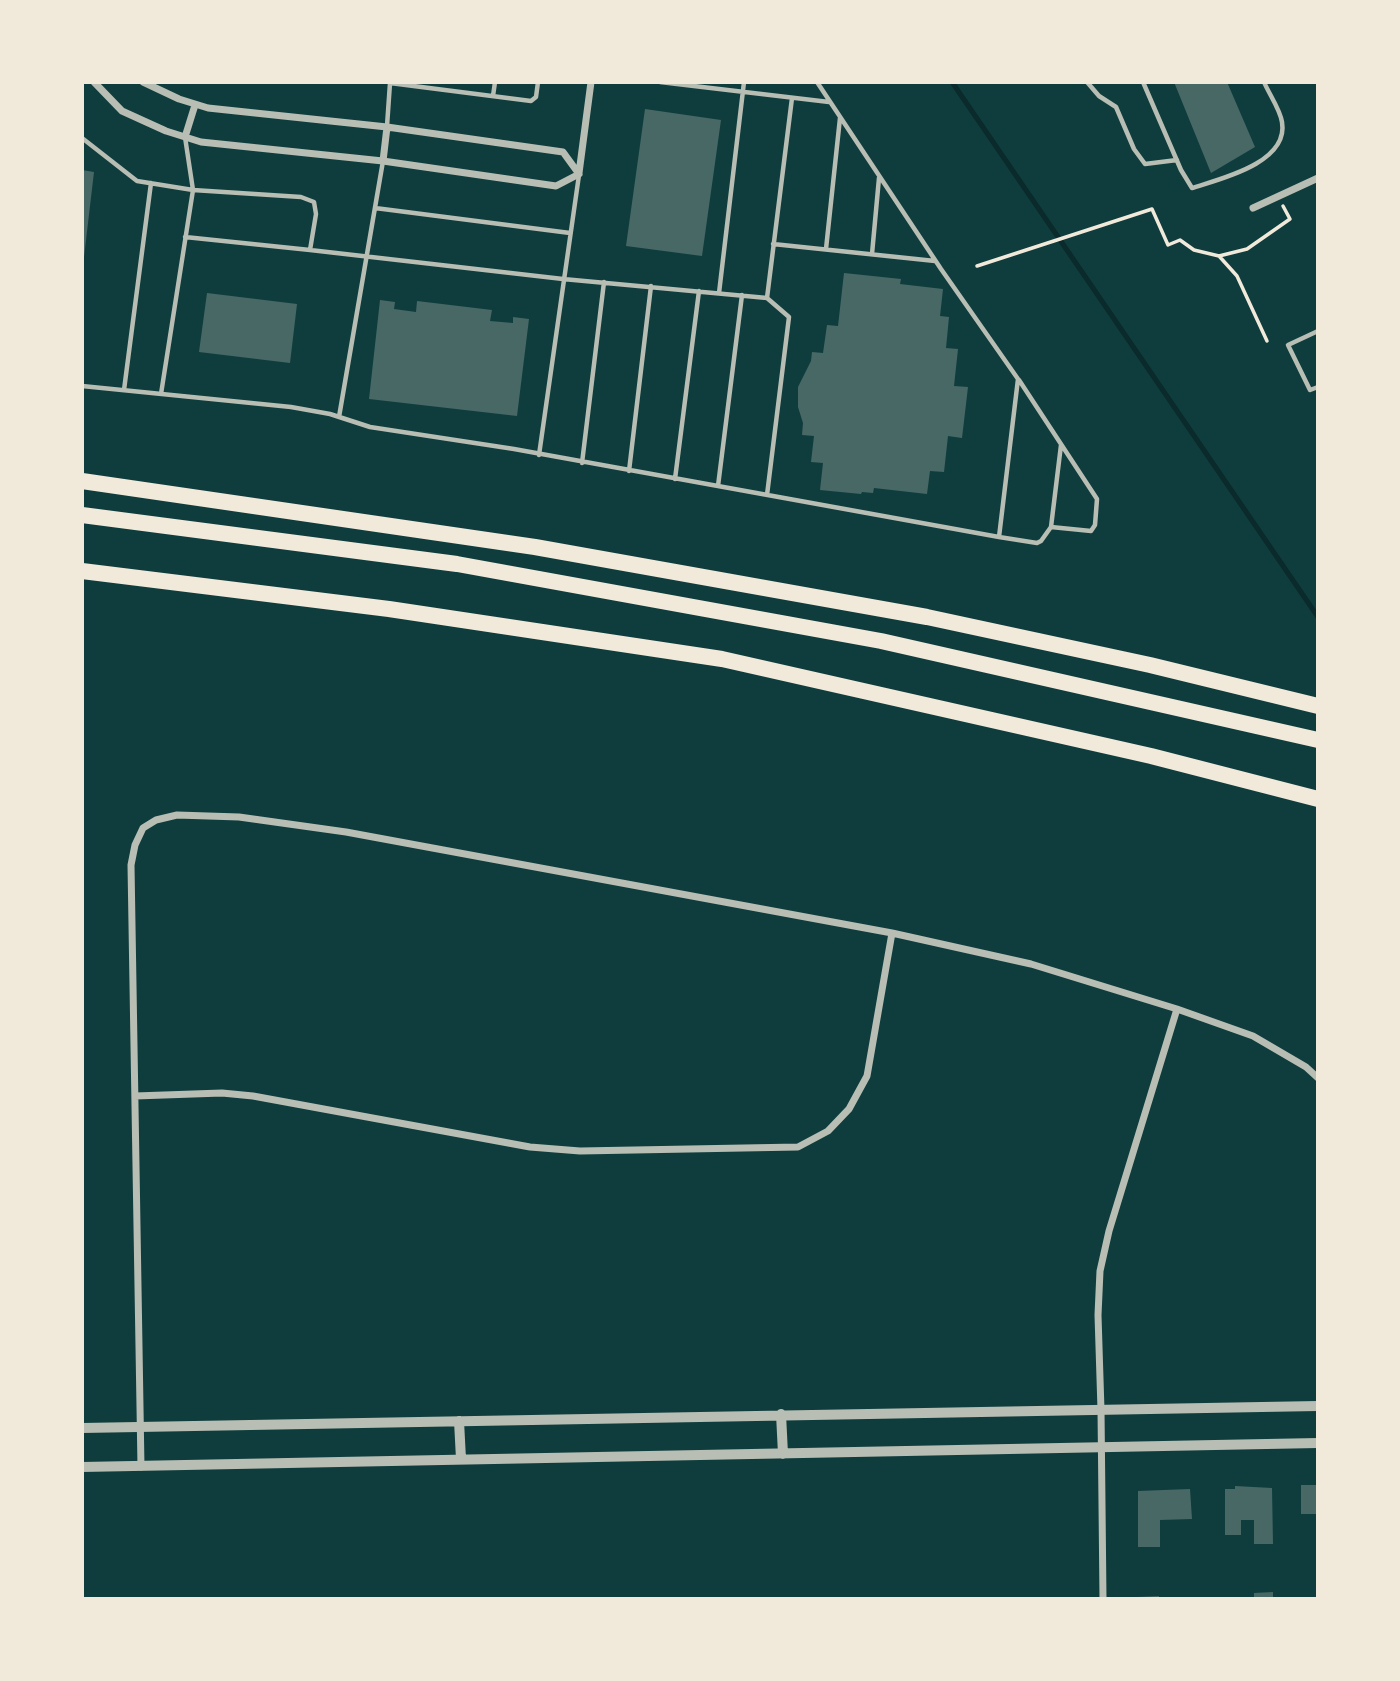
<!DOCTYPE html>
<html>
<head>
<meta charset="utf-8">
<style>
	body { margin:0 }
	#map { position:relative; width:1400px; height:1681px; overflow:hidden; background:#0f3d3e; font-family:Commissioner,sans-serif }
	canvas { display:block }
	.frame { position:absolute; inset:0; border:84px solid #f1e9da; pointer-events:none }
</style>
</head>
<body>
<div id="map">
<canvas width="1400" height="1681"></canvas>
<div class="frame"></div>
</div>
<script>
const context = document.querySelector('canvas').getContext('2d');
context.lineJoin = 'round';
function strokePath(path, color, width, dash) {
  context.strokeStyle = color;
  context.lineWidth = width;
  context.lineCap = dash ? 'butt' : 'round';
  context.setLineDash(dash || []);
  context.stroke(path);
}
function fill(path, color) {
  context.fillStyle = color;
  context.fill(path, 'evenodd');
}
strokePath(new Path2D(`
	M952,82L1318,617`), '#0a2a2b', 5);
fill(new Path2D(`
	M1174,82H1227L1255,147L1211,173Z
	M645,109L721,120L702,256L626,246Z
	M82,170L94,172L84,257H82Z
	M844,273L901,279L900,284L943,289L940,316L949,317L946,348L958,349L954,386L968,387L962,438L948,436L944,472L930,471L927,494L874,488L873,493L862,492L861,494L820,490L823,463L811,462L814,436L802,435L803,423L798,407V387L811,361L812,352L823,353L827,325L838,326Z
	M207,293L297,304L290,363L199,352Z
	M380,300L395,302L394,309L416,312L417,301L492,310L490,321L513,323V317L529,319L517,416L369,399Z
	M1301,1485H1318V1514H1301Z
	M1235,1486L1272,1488L1273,1544H1254V1520H1241V1535H1225V1489H1235Z
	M1190,1489L1192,1519L1160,1520V1547H1138V1491Z
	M1273,1592V1599H1254V1593Z
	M1159,1596V1599H1138L1137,1597Z`), '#486865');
strokePath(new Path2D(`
	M1219,256L1247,249L1290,219L1283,206
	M977,266L1152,209L1168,245L1180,240L1194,250L1219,256L1237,276L1267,341`), '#f1e9da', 3.5);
strokePath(new Path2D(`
	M660,82L829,102
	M1087,82L1099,96L1116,107L1134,149L1145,164L1177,160
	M1143,82L1181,170L1192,188C1220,179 1289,163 1282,122C1280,109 1269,94 1264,82
	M493,96L495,82
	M387,126L390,83L531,101L536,97L538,82
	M82,138L137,181L193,190L301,197L314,202L316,214L310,250L563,279L767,298L789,317L767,495
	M375,208L570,233
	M185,237L310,250
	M773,244L935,261
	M826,249L840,118
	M872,254L879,178
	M719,293L744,82
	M767,298L792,98
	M1318,331L1288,345L1310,390L1318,387
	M82,386L291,407L330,414L370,427L514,449L999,537L1018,379L941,269L817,82
	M124,390L151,183
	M161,394L193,190L185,137
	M339,417L383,161
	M539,455L579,175
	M582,463L604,282
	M629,471L651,286
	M675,479L699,291
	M718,486L742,295
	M1051,527L1061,445
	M999,537L1037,543L1041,541L1051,527L1091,531L1095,525L1097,499L1019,380`), '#b8beb3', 4.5);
strokePath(new Path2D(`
	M94,82L122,111L166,131L201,142L383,161L556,186L579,174
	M143,82L179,99L208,108L387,127L563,152L579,174
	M185,137L195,105
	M383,161L387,127
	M579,173L591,82
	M1253,208L1318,178
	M135,1096L222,1093L253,1096L530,1147L580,1151L798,1147L828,1131L849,1109L867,1076L892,933
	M141,1467L131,865L135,845L143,828L156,820L177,815L239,817L346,832L892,933L1031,964L1177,1009L1253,1036L1306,1067L1318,1078
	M1103,1599L1101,1410L1098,1315L1100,1271L1109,1231L1177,1009`), '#b8beb3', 7);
strokePath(new Path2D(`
	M781,1414L783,1454
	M459,1421L461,1459
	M82,1428L1318,1406
	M82,1467L1318,1443`), '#b8beb3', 10);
strokePath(new Path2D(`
	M82,481L535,547L927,617L1150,665L1318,706
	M82,515L457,564L881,641L1318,740
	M82,571L389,609L722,659L1151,756L1318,799`), '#f1e9da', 16);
</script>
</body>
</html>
